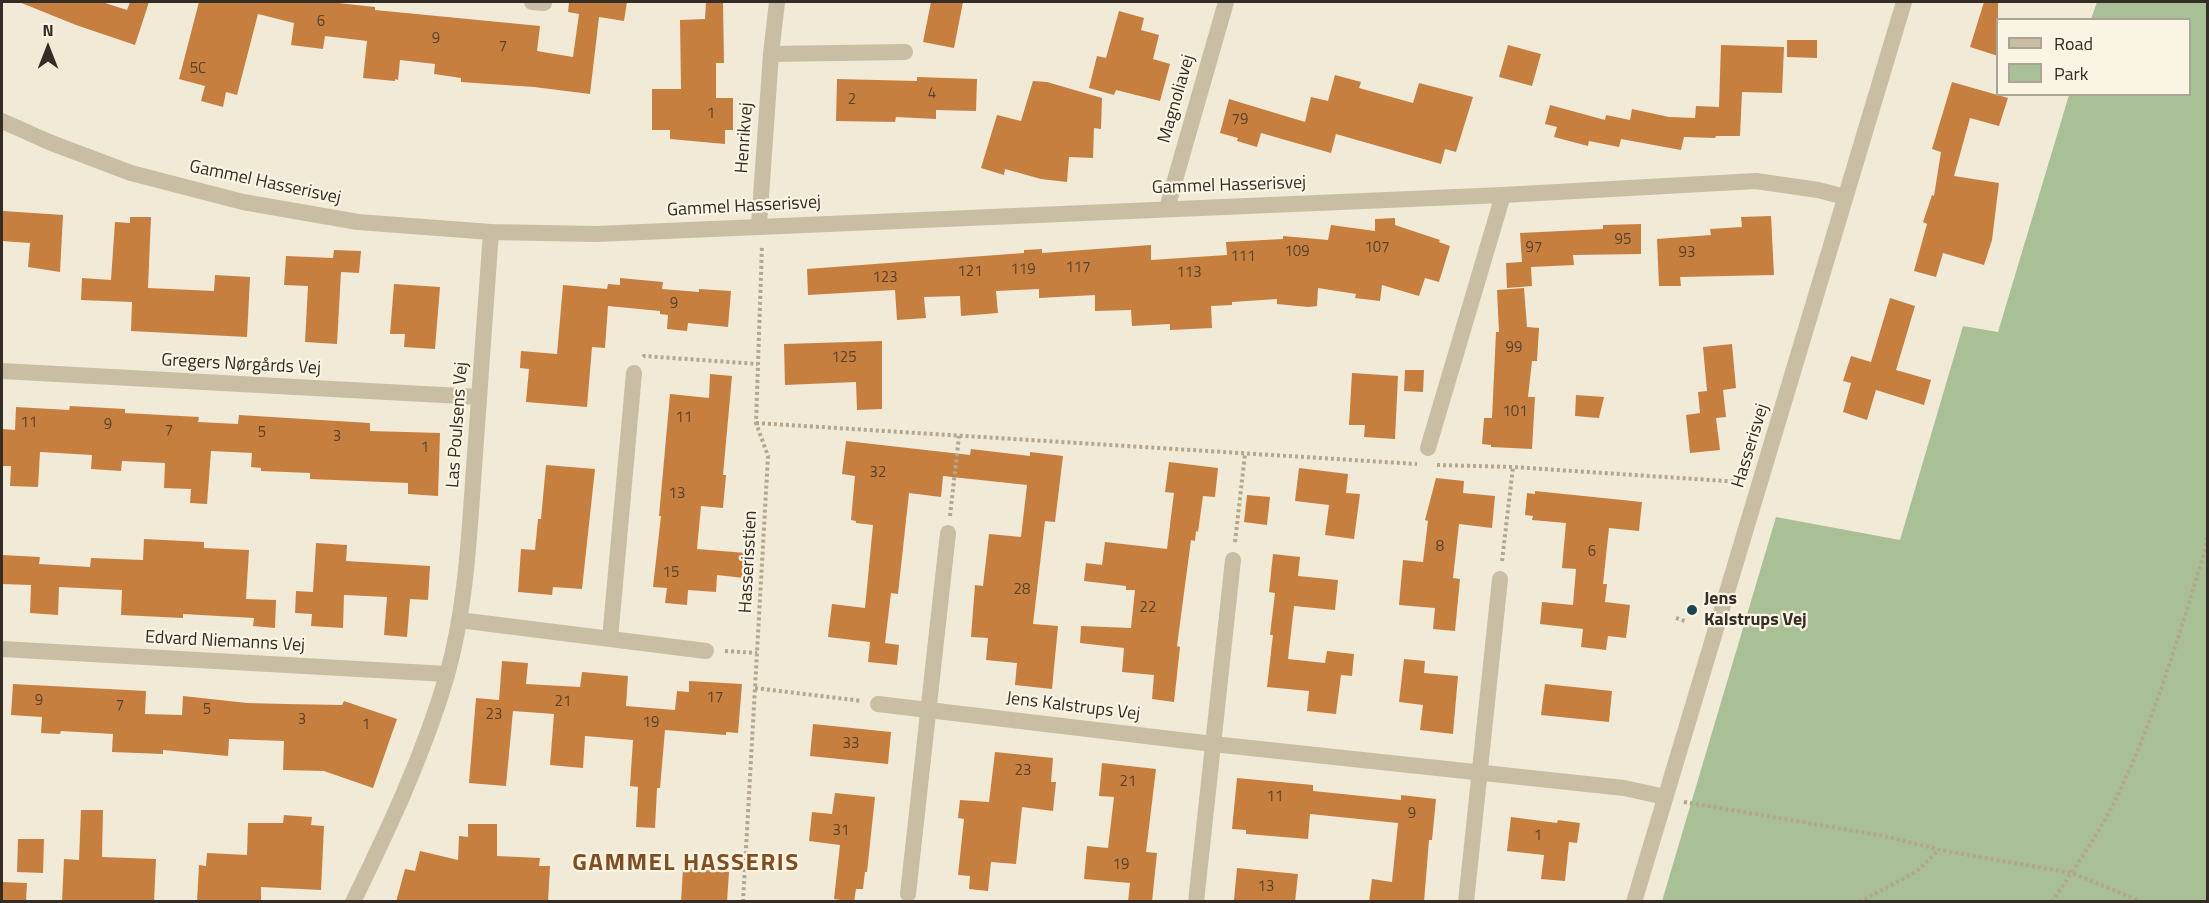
<!DOCTYPE html>
<html>
<head>
<meta charset="utf-8">
<style>
	body { margin:0 }
	#map { position:relative; width:2209px; height:903px; overflow:hidden; background:#f1ead7; font-family:"Titillium Web",sans-serif }
	canvas { display:block }
	.frame { position:absolute; inset:0; border:3px solid #342d25; pointer-events:none }
	.legend { position:absolute; left:1996px; top:18px; width:195px; height:78px; box-sizing:border-box; background:#f9f4e3; border:2px solid #aaa497; margin:0; padding:8px 10px; list-style:none; font-size:18px; color:#342d25 }
	.legend li { display:flex; align-items:center; gap:12px; height:30px }
	.legend b { width:30px; border:2px solid #aaa497 }
	.north { position:absolute; left:18px; top:18px; width:60px; height:60px; -webkit-text-stroke:4px #f9f4e3; paint-order:stroke; rotate:0deg; font-size:16px; font-weight:700; line-height:24px; text-align:center; color:#342d25 }
	.north::after { content:''; display:block; margin:auto; width:21px; height:27px; background:#342d25; clip-path:polygon(50% 0,100% 100%,50% 72%,0 100%) }
</style>
</head>
<body>
<div id="map">
<canvas width="2209" height="903"></canvas>
<div class="frame"></div>
<ul class="legend">
<li><b style="height:8px;background:#c9bda3"></b>Road</li>
<li><b style="height:16px;background:#a9c097"></b>Park</li>
</ul>
<div class="north">N</div>
</div>
<script>
const context = document.querySelector('canvas').getContext('2d');
context.lineJoin = 'round';
function fill(path, color) {
  context.fillStyle = color;
  context.fill(path, 'evenodd');
}
function strokePath(path, color, width, dash) {
  context.strokeStyle = color;
  context.lineWidth = width;
  context.lineCap = dash ? 'butt' : 'round';
  context.setLineDash(dash || []);
  context.stroke(path);
}
function write(font, color, halo, rows, align = 'center') {
  context.font = font + ' "Titillium Web",sans-serif';
  context.lineWidth = 4.5;
  context.setLineDash([]);
  context.textBaseline = 'middle';
  context.strokeStyle = halo;
  context.fillStyle = color;
  for (const [text, x, y, turn = 0] of rows) {
    context.save();
    context.translate(x, y);
    context.rotate((+turn || 0) * Math.PI / 180);
    context.textAlign = isNaN(turn) ? turn : align;
    if (halo) context.strokeText(text, 0, 0);
    context.fillText(text, 0, 0);
    context.restore();
  }
}
fill(new Path2D(`
	M2097,2H2207V901H1662L1776,517L1900,540L1963,326L1998,332L2069,95L2190,94V20L2091,19Z`), '#a9c097');
fill(new Path2D(`
	M19,2H102L127,10L130,2H149L135,45L76,25Z
	M199,2H329L375,7V10L540,26L537,51L573,57L579,14L568,12L569,2H627L624,21L599,17L590,94L534,87L461,82V78L434,74L435,64L400,60L398,80L395,79V81L363,78L367,41L325,36L323,49L291,45L294,23L258,14L237,95L226,92L223,107L201,101L205,86L179,79Z
	M706,2H723L724,63H716V98H733V130H725V144L670,139V130H652V89H681L680,20L705,19Z
	M931,2H963L954,48L923,42Z
	M1984,2H1998V56L1970,47Z
	M1119,11L1144,18L1141,30L1159,35L1153,59L1170,64L1160,101L1116,90L1114,95L1089,88L1097,56L1106,58Z
	M1787,40H1817V58L1787,57Z
	M1508,45L1541,54L1532,86L1499,77Z
	M1721,45L1784,47L1782,93L1742,92L1740,136H1716L1715,138L1684,137L1681,150L1621,139L1619,147L1589,141L1588,146L1554,137L1557,127L1545,124L1550,105L1605,120L1606,115L1630,120L1632,109L1669,117L1695,118L1696,106L1719,107Z
	M1335,75L1361,82L1359,88L1413,103L1419,83L1473,97L1456,152L1445,149L1441,164L1336,134L1331,153L1261,133L1257,147L1237,141L1238,138L1220,133L1229,99L1305,122L1311,97L1328,101Z
	M917,77L977,79L976,111L936,110V119L896,117L895,122L836,121L837,79L917,81Z
	M1033,81L1047,82L1102,98L1101,129L1094,128L1093,158L1069,157L1067,182L1041,179L1005,169L1004,175L981,168L997,115L1021,121Z
	M1952,82L2008,98L1999,126L1970,118L1954,176L1999,183L1992,240L1984,265L1943,253L1936,277L1914,271L1927,224L1923,222L1932,195L1934,196L1941,152L1932,149Z
	M3,211L63,215L60,272L28,267L30,243L2,241Z
	M1771,216L1774,275L1680,277L1681,286H1659L1657,239L1711,235L1710,229L1742,227L1741,217Z
	M130,217H151L148,288L214,291L215,275L250,277L247,337L131,331L132,302L81,300L82,278L111,280L115,222L130,223Z
	M1395,218V225L1440,240L1439,242L1450,246L1439,282L1425,278L1419,296L1382,285L1380,301L1355,298L1356,294L1318,288L1317,306L1308,307L1277,304V299L1232,302V305L1211,306L1212,328L1170,330V324L1132,326L1131,310L1095,311V295L1039,298V289L996,291L998,313L961,316L960,296L924,297L926,318L897,320L895,290L808,295L807,269L1024,253V250L1042,249V253L1151,245V260L1227,255L1226,242L1283,239V236L1328,240L1331,225L1375,231V219Z
	M1641,224V254L1573,255L1574,265L1531,267L1532,286L1507,288L1506,263L1522,262L1520,233L1603,229V225Z
	M334,250L361,251L359,273L341,272L337,344L305,342L308,286L284,285L286,256L333,258Z
	M620,278L663,282L662,289L699,292V289L731,291L728,327L688,323L687,331L667,329L668,315L660,314V311L608,306L605,348L592,347L587,407L526,402L529,369L520,368L521,351L557,354L563,285L607,289L608,284L620,285Z
	M394,284L440,287L435,349L404,347L405,334H390Z
	M1524,288L1527,327L1539,328L1537,361H1532L1528,397H1535L1532,449L1491,447V445L1482,444L1484,418H1492L1496,332H1499L1497,290Z
	M1890,298L1915,306L1896,370L1931,380L1924,405L1876,390L1867,420L1843,412L1851,383L1843,381L1851,356L1871,362Z
	M882,341V409L857,410L856,382L785,385L784,344Z
	M1732,344L1736,388L1723,390L1726,417L1716,418L1720,450L1690,453L1686,415L1700,413L1698,392L1707,391L1703,347Z
	M1405,370H1424L1423,392L1404,391Z
	M1352,373L1398,376L1395,439L1364,437L1365,425H1349Z
	M710,374L732,376L723,475H726L723,508L701,506L697,549L746,553L744,578L717,575L716,592L688,590L687,605L665,603L667,588L653,587L661,516H659L670,394L709,398Z
	M1576,395L1604,397L1599,418L1575,416Z
	M70,406L125,409V413L199,417L198,422L238,424L239,415L370,423V431L440,433L438,496L408,494V483L310,479V473L261,471V468L251,467L252,453L211,451L207,504L190,503L191,489L164,488L165,463L122,461L121,471L91,469L92,455L40,452L38,487L10,486L11,466H2V429L15,430L16,407L69,410Z
	M846,441L970,455L971,449L1030,456V452L1063,456L1055,522L1045,521L1033,624L1058,626L1052,689L1015,685L1017,663L986,660L988,638L971,637L975,585L983,586L989,534L1021,537L1027,485L943,476L941,497L909,493L898,594L891,593L885,643L899,645L897,665L868,662L870,642L828,637L832,604L865,608L873,525L856,523V521L851,520L855,476L842,474Z
	M1169,462L1218,468L1215,497L1203,496L1198,532L1196,531L1195,541L1191,540L1177,646L1180,647L1174,702L1152,699L1154,675L1122,672L1124,648L1080,643L1081,626L1131,628L1135,590H1126V586L1084,581L1086,563L1102,565L1105,542L1167,549L1174,493L1165,492Z
	M546,465L595,469L582,589L553,587L552,595L518,592L521,549L535,550L538,519H541Z
	M1299,468L1348,474L1346,493L1360,494L1354,539L1325,535L1329,505L1295,501Z
	M1436,478L1464,481L1463,493L1495,496L1492,528L1459,524L1453,578L1460,579L1455,631L1433,629L1435,608L1399,605L1403,560L1423,562L1428,521L1425,520Z
	M1535,491L1642,502L1639,531L1609,528L1603,584H1607L1605,602L1630,605L1626,638L1608,636L1606,650L1581,647L1583,629L1540,624L1542,602L1573,605L1576,569L1562,568L1566,523L1532,520L1533,516L1525,515L1527,493L1535,494Z
	M1247,495L1270,497L1267,525L1244,522Z
	M144,539L204,542V548L249,550L246,599L276,600L275,628L253,626L254,618L183,614V618L121,615L122,590L59,587L58,615L30,613L31,585L2,584V555L40,557L39,564L90,567L91,558L143,560Z
	M316,543L347,545L346,561L430,566L428,600L410,599L407,637L384,635L387,597L344,595L343,628L311,626L312,614L295,613L296,591L313,592Z
	M1273,554L1300,557L1298,576L1338,580L1335,610L1294,606L1288,659L1325,663L1327,651L1354,654L1352,676L1341,675L1336,714L1307,711L1309,691L1267,687L1273,635H1270L1275,593L1269,592Z
	M1404,659L1425,661L1424,673L1458,676L1453,734L1420,730L1423,705L1399,702Z
	M502,661L528,663L526,684L580,687L582,672L628,676L626,706L675,710L677,691L689,692V681L742,684L738,733L726,732V735L665,730L660,788H657L655,828L636,827L638,787L630,786L633,740L585,736L583,768L550,765L554,714L513,711L506,786L469,783L476,698L499,700Z
	M13,684L146,691L145,714L182,715L183,696L247,703L286,704L342,705L344,701L397,719L373,788L324,771L283,770L284,741L229,739L228,756L163,750V754L112,752L113,734L61,731L60,734L41,733L42,717L11,715Z
	M1545,684L1612,691L1609,722L1541,715Z
	M813,724L891,732L888,764L810,756Z
	M995,752L1053,758L1051,782H1056L1053,811L1022,807L1016,864L991,862L988,891L969,889L970,876L958,875L964,819L958,818L960,800L989,802Z
	M1102,763L1156,769L1146,852L1157,853L1152,902H1128L1130,883L1084,879L1087,846L1108,848L1114,797L1099,796Z
	M1237,778L1313,785V791L1401,800V795L1436,799L1432,840H1429L1424,902H1369L1372,879L1392,882L1398,823L1310,814L1308,839L1246,834V830L1232,829Z
	M835,793L875,797L867,872H865L863,889H856L854,902L834,899L840,845L809,841L812,812L832,814Z
	M81,810H103L102,857L156,859L154,902H62L64,859L79,860Z
	M284,815L312,817L311,825L324,826L321,890L261,887V902H197L199,865L206,866L207,853L247,855L248,823H283Z
	M1511,817L1557,823L1558,820L1580,823L1577,843L1569,842L1565,881L1541,879L1544,855L1507,851Z
	M468,824H497V856L540,858L539,866H550L548,902H396L405,869L415,871L420,851L458,860L459,836L468,837Z
	M18,839H44L43,873L17,872Z
	M683,868L729,872L727,902H681Z
	M1237,868L1298,874L1295,902L1234,900Z
	M2,882L27,883L26,902H2Z`), '#c77f3f');
strokePath(new Path2D(`
	M643,357L644,356L758,364
	M756,423L1417,464
	M1437,465L1513,467L1741,482
	M950,516L959,436
	M1235,542L1245,454
	M1502,561L1513,467
	M1676,618L1685,621
	M725,651L757,653
	M755,688L862,701
	M1684,802L1884,836L1945,851L2072,873L2142,902
	M743,902L768,456L756,423L762,245
	M1859,902L1916,872L1939,850
	M2052,902C2074,868 2099,834 2117,797C2154,720 2178,639 2203,557L2208,534`), '#b4a78e', 4, [3, 3]);
strokePath(new Path2D(`
	M532,2L544,3
	M771,54L905,52
	M1167,208L1226,2
	M759,225L771,54L777,2
	M2,371L479,397
	M1428,448L1503,195
	M459,620L706,651
	M610,639L634,373
	M2,649L447,674
	M878,704L1213,744L1624,788L1665,797
	M908,894L948,533
	M353,902C389,828 424,754 447,675C466,608 469,537 474,468C480,389 485,311 491,232
	M1196,902L1233,560
	M1466,902L1500,579`), '#c9bda3', 16);
strokePath(new Path2D(`
	M2,121L49,142L131,173L243,202L358,222L491,232L596,234L1503,195L1756,181L1818,190L1845,197
	M1634,902L1904,2`), '#c9bda3', 16);
for (const [x, y, r, color] of [
	[1692,610,6,"#1b4455"]
]) {
  const dot = new Path2D();
  dot.arc(x, y, r, 0, 2 * Math.PI);
  context.fillStyle = color;
  context.fill(dot);
  strokePath(dot, '#f9f4e3', 2);
}
write('15px', '#59422c', null, [
	["6",321,22],
	["9",436,39],
	["7",503,47],
	["5C",198,69],
	["4",932,94],
	["2",852,100],
	["1",711,114],
	["79",1240,120],
	["95",1623,240],
	["107",1377,248],
	["97",1534,248],
	["109",1297,252],
	["93",1687,253],
	["111",1243,257],
	["117",1078,268],
	["119",1023,270],
	["121",970,272],
	["113",1189,273],
	["123",885,278],
	["9",674,304],
	["99",1514,348],
	["125",844,358],
	["101",1515,412],
	["11",684,418],
	["11",29,423],
	["9",108,425],
	["7",169,431],
	["5",262,433],
	["3",337,437],
	["1",425,448],
	["32",878,473],
	["13",677,494],
	["8",1440,547],
	["6",1592,552],
	["15",671,573],
	["28",1022,590],
	["22",1148,608],
	["17",715,698],
	["9",39,701],
	["21",563,702],
	["7",120,706],
	["5",207,710],
	["23",494,715],
	["3",302,720],
	["19",651,723],
	["1",366,725],
	["33",851,744],
	["23",1023,771],
	["21",1128,782],
	["11",1275,797],
	["9",1412,814],
	["31",841,831],
	["1",1538,836],
	["19",1121,865],
	["13",1266,887]
]);
write('18px', '#342d25', '#f9f4e3', [
	["Magnoliavej",1177,99,-74],
	["Henrikvej",745,138,-86],
	["Gammel Hasserisvej",265,183,12],
	["Gammel Hasserisvej",1229,186,-2],
	["Gammel Hasserisvej",744,207,-3],
	["Gregers Nørgårds Vej",241,365,3],
	["Las Poulsens Vej",458,425,-86],
	["Hasserisvej",1751,446,-73],
	["Hasserisstien",749,562,-87],
	["Edvard Niemanns Vej",225,642,3],
	["Jens Kalstrups Vej",1073,707,7]
]);
write('bold 18px', '#342d25', '#f9f4e3', [
	["Jens",1704,600],
	["Kalstrups Vej",1704,621]
], 'left');
context.letterSpacing = '1.5px';
write('bold 24px', '#834d1e', '#f9f4e3', [
	["GAMMEL HASSERIS",686,864]
]);
context.letterSpacing = '0px';
</script>
</body>
</html>
